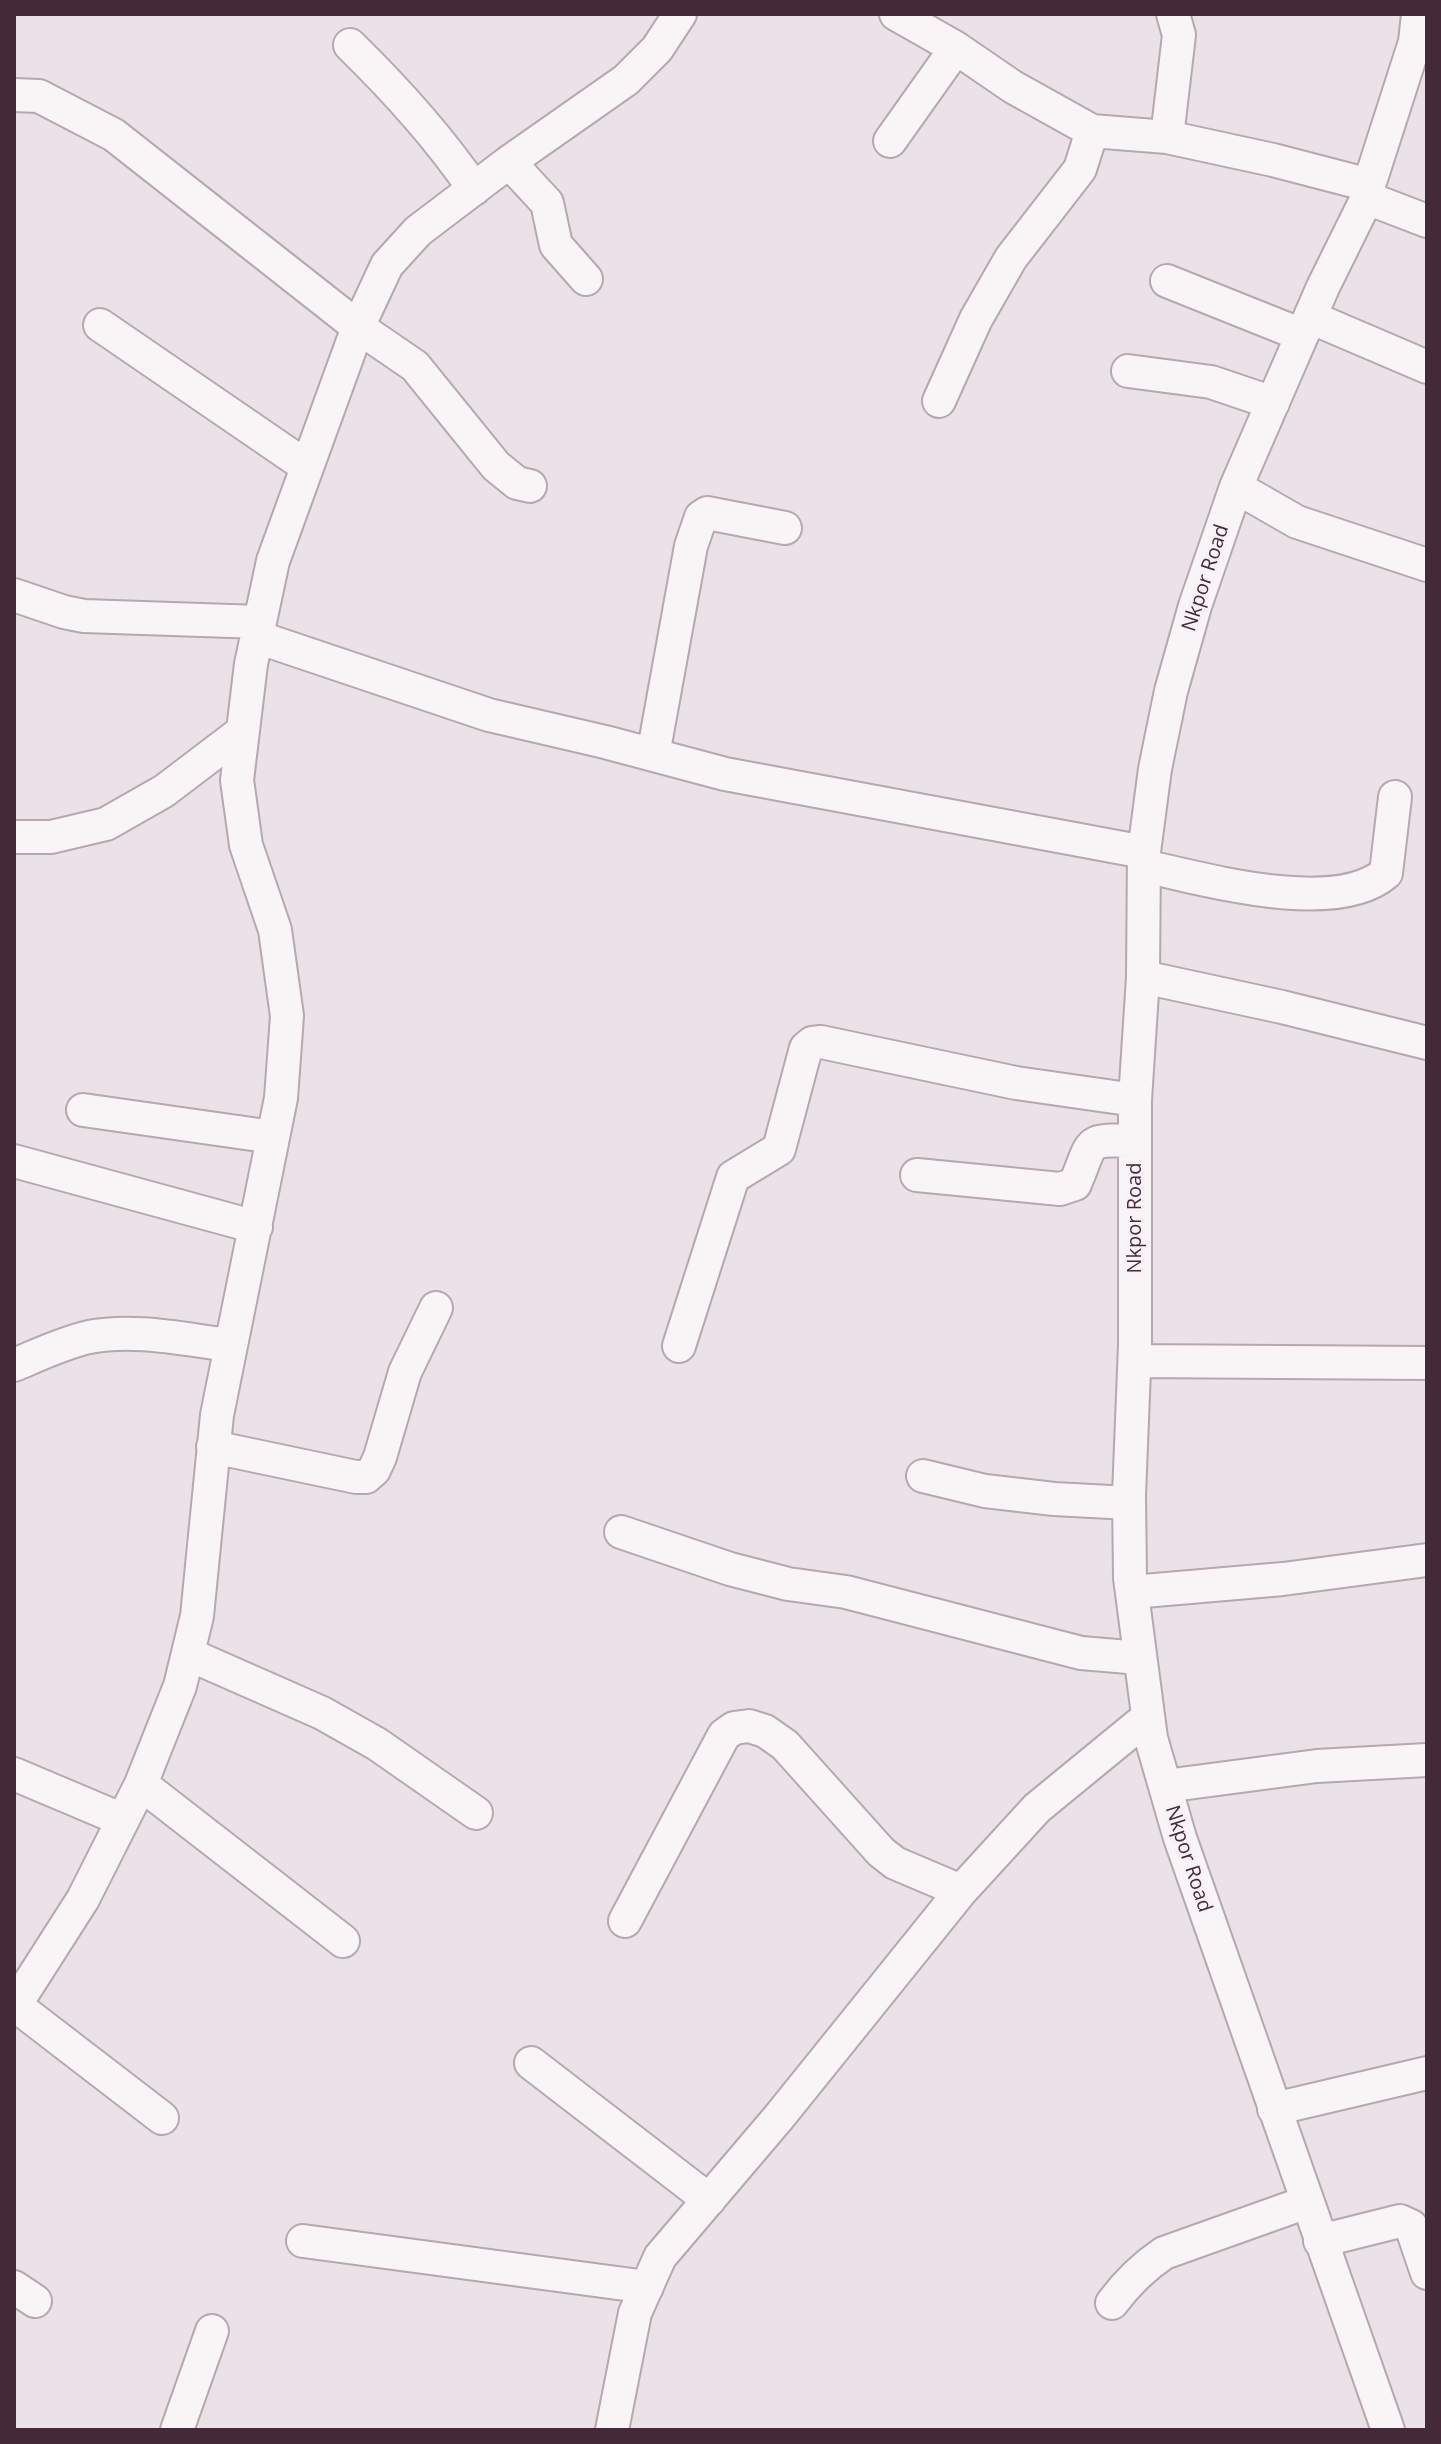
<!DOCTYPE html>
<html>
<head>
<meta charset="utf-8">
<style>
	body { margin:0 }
	#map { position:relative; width:1441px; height:2444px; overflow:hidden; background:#ebe2e8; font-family:"Open Sans",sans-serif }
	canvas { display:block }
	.frame { position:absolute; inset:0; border:16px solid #442939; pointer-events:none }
</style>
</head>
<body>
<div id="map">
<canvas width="1441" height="2444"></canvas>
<div class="frame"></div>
</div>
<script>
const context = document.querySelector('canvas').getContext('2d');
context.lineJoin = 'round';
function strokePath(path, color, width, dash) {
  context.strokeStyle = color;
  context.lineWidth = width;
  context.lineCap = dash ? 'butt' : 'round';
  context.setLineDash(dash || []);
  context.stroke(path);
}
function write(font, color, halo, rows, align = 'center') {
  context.font = font + ' "Open Sans",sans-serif';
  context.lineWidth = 7;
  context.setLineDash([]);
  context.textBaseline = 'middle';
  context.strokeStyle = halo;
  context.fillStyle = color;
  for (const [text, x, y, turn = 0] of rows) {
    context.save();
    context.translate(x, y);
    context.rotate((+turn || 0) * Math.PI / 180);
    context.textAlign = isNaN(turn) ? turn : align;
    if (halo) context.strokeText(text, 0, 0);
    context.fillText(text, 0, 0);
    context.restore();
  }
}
const minor = new Path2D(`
	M896,14L956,48L1013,87L1092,131L1167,137L1273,160L1369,185
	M350,45C396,90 438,136 474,189
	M14,95L39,96L114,135L358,327L415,366L496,466L517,483L530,486
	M1167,137L1179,35L1173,14
	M890,141L956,48
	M509,162L547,203L556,245L586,279
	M1367,198L1427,221
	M1167,281L1302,335
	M1310,317L1427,367
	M100,325L306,466
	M1128,371L1211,382L1273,403
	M939,401L976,319L1011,258L1080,169L1092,131
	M1236,487L1297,522L1427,565
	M14,595L64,612L84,616L260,622
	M257,637L489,715L605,742L725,774L1144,852
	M653,755L691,546L701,517L707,513L785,528
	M14,837H51L106,824L164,791L243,731
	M1144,866C1204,879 1335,917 1386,873L1395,797
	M1143,977L1282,1007L1427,1043
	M83,1110L273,1137
	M14,1161L256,1227
	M917,1175L1060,1189L1075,1184C1094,1140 1083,1139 1135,1141
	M679,1346L733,1177L779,1149L806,1048L812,1043L821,1042L1016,1083L1135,1100
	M1135,1361L1427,1363
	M14,1365C38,1355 63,1343 89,1337C135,1328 186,1340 231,1345
	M213,1447L356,1477H366L374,1470L380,1457L405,1372L436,1308
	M923,1476L985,1491L1054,1499L1129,1503
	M621,1532L730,1569L788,1584L846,1592L1081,1653L1140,1658
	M1132,1592L1283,1579L1427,1560
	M188,1654L322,1713L377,1744L476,1813
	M14,1774L123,1820
	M141,1784L343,1941
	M1165,1786L1317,1766L1427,1760
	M625,1921L724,1735L734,1728L749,1726L765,1731L785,1745L881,1852L895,1863L961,1891
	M15,2005L162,2118
	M14,2007L83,1899L141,1784L180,1686L197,1616L217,1415L281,1098L287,1016L275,930L246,845L237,780L251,664L273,561L358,327L387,265L418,231L509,162L626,80L657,49L680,14
	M531,2063L709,2200
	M1274,2109L1427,2073
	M303,2241L647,2287
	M1320,2241L1400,2221L1411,2226L1427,2273
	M14,2287L35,2301
	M1112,2303C1127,2283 1143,2267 1164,2253L1307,2202
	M177,2430L212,2331
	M612,2430L635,2313L660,2257L779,2117L961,1891L1037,1808L1148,1717
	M1388,2430L1180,1838L1151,1738L1130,1578L1129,1495L1135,1345V1100L1143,977L1144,852L1155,769L1171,691L1195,606L1236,487L1323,287L1367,198L1369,185L1415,42L1418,14`);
strokePath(minor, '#b6a7b0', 36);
strokePath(minor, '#f9f5f7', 32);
write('20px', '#442939', '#f8f2f6', [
	["Nkpor Road",1206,578,-72],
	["Nkpor Road",1135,1218,-90],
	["Nkpor Road",1188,1859,72]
]);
</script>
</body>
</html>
